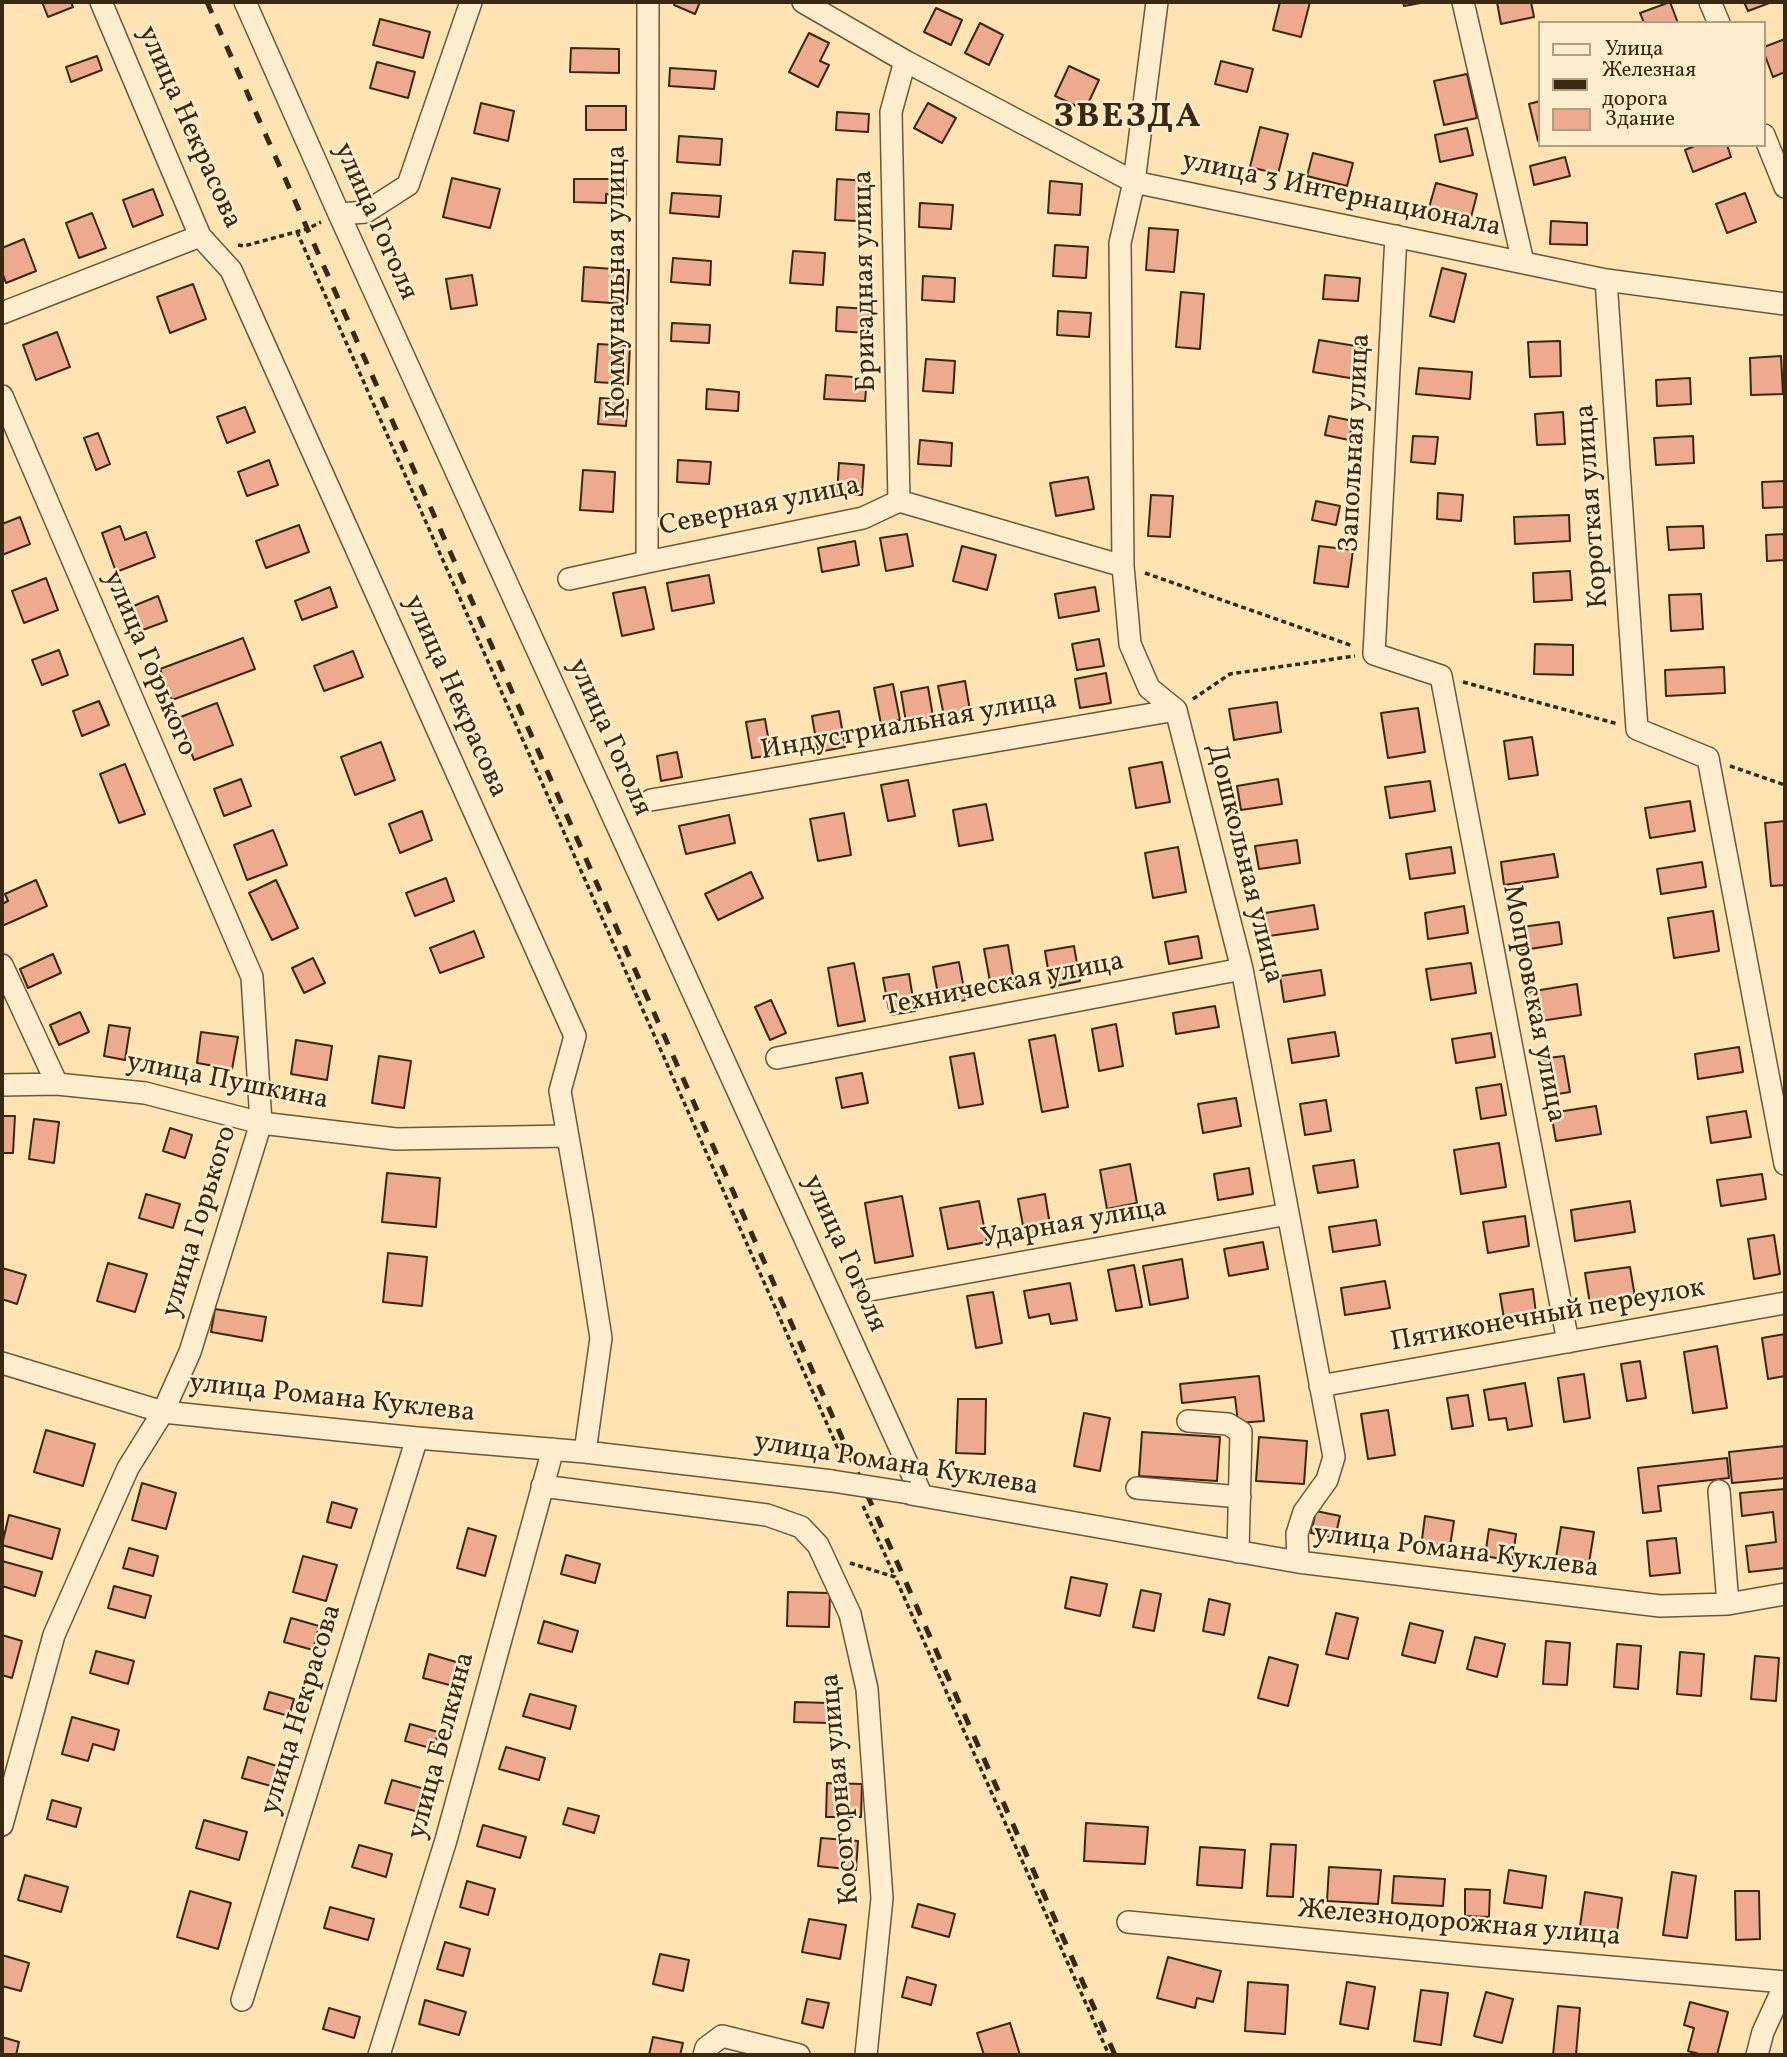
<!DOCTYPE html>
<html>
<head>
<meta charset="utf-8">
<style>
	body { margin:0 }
	#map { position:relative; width:1787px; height:2057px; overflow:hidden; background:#ffe3b3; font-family:Vollkorn,serif }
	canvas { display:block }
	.frame { position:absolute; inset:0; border:4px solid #3a2810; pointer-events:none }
	.legend { position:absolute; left:1538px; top:21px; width:228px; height:126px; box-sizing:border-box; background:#ffedce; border:2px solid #b09e82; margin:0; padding:9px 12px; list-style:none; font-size:21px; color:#3a2810 }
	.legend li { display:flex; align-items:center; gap:14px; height:35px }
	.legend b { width:35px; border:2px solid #b09e82 }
</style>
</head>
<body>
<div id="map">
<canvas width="1787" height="2057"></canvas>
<div class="frame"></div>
<ul class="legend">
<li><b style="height:9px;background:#ffedce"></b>Улица</li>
<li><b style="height:9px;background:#3a2810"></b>Железная дорога</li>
<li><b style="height:19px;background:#edaa8e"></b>Здание</li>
</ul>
</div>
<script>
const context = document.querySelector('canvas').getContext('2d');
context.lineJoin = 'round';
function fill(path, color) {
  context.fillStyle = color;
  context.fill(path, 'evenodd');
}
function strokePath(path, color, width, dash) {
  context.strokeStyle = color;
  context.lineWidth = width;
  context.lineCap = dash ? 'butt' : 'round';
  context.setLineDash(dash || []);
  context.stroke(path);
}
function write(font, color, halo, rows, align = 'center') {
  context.font = font + ' Vollkorn,serif';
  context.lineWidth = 5;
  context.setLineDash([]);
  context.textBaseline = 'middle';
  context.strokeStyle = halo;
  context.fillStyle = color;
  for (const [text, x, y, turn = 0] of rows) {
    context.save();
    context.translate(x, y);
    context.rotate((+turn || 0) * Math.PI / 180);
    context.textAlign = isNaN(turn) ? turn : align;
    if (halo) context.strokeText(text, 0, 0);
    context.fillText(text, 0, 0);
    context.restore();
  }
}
const building = new Path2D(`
	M42,2H71L73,7L48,17Z
	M675,2H700L695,14L674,5Z
	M1280,2H1310L1301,37L1273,30Z
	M1403,2H1426L1404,6Z
	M1497,2H1531L1534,17L1501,24Z
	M1670,2L1678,23H1644L1640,13Z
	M1744,2H1772L1748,11Z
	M936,8L962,20L951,45L924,32Z
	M380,19L430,32L423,58L373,45Z
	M980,23L1003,35L989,65L965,53Z
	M809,33L829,43L820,61L829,65L818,87L789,72Z
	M1785,39V72L1773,77L1764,53V47Z
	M571,48L619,49V73L570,72Z
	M97,56L102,70L71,82L66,67Z
	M1221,61L1253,69L1247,92L1215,84Z
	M377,62L415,72L408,98L370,88Z
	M1069,66L1099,80L1085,110L1055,96Z
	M670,68L716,71L714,89L669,86Z
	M1467,74L1477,118L1444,125L1434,81Z
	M1540,101V141H1538L1529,104Z
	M481,103L514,111L508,141L474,133Z
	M928,103L956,118L942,143L914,128Z
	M586,106H626V130H586Z
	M837,112L869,114L868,132L836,130Z
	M1260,127L1288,134L1278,174L1250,167Z
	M1467,128L1473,155L1440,162L1435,135Z
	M679,136L722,139L720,165L677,162Z
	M1697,145H1727L1731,157L1693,172L1685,150Z
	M1313,153L1353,163L1347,186L1307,176Z
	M1565,157L1570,176L1534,185L1530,166Z
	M452,178L500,189L490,228L443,217Z
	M574,179H626V195L606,194V203L574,202Z
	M837,179L868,181L867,197H861L859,221L835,220Z
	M1050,181L1082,184L1080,215L1048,213Z
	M1436,183L1477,194L1468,229L1426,218Z
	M153,189L163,215L133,227L123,200Z
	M672,193L721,196L719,217L670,213Z
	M1745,193L1756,222L1727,233L1716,204Z
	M920,203L953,205L951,229L919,227Z
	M92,213L106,248L79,258L66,223Z
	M1551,221L1587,223V245L1550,244Z
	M1149,228L1178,230L1174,272L1146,270Z
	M24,239L36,271L6,283L2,272V248Z
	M1055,245L1088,247L1086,278L1053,276Z
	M793,251L825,253L823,285L790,283Z
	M673,258L711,261L710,285L671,282Z
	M584,267L629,270L627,304L582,301Z
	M1442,268L1466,274L1454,322L1430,316Z
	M472,275L477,305L451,309L446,279Z
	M1325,275L1360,278L1358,301L1323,299Z
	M923,276L955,278L954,302L922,300Z
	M193,284L206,319L170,333L157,297Z
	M1181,292L1204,294L1200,349L1176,347Z
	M837,307L870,309L868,333L836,331Z
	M1058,311L1091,313L1089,337L1057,335Z
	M672,323L710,325L709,343L671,341Z
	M57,332L70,367L36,380L23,345Z
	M1319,340L1362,347L1356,379L1313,372Z
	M1560,341L1561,376L1530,377L1528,342Z
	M598,344L630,346L628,384L595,382Z
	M1781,356L1783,394L1751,395L1750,358Z
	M926,359L955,361L953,393L923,391Z
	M1419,368L1472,372L1470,399L1416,394Z
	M826,375L867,378L865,401L824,399Z
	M1690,378L1691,404L1657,406L1656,380Z
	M707,389L739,392L738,411L706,409Z
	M600,398L628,400L626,426L598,424Z
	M245,407L255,432L227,443L217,417Z
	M1563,412L1565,444L1537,445L1535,414Z
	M1329,416L1353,421L1349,440L1325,435Z
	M98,433L110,464L96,470L84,438Z
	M1413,436L1438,437L1435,464L1411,462Z
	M1693,436L1694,463L1656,465L1654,438Z
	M920,440L952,443L951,466L918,464Z
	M269,460L278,485L247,496L238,472Z
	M678,460L711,462L709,484L677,482Z
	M839,463L864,465L862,495L837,494Z
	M583,470L615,472L613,512L580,510Z
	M1088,477L1094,509L1056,516L1050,483Z
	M1785,481V507L1763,508L1762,482Z
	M1438,493L1463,495L1461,521L1437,519Z
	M1151,495L1173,496L1170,537L1148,536Z
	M1316,501L1340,506L1336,525L1312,520Z
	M1569,515L1570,541L1515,544L1514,517Z
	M20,517L30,544L2,555V524Z
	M299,525L309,552L266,568L256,541Z
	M120,526L125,540L146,532L155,557L116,572L102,533Z
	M1703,526L1704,548L1669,550L1667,527Z
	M907,534L913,566L886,571L880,538Z
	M1785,534V560L1767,561L1766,535Z
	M855,541L859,565L822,572L818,548Z
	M962,546L996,555L987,590L953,581Z
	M1319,546L1353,550L1348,587L1314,583Z
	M1570,571L1572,600L1534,602L1533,573Z
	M709,575L714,603L672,611L667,583Z
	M46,578L58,610L24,623L12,591Z
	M330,587L337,607L302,620L295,601Z
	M645,587L654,629L622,636L613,593Z
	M1095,587L1099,611L1059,618L1055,594Z
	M1701,594L1703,629L1671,631L1669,595Z
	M158,596L167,621L140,631L131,607Z
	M243,638L255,669L172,700L160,669Z
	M1099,639L1104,666L1077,670L1072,644Z
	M1535,644L1573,645V675L1534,674Z
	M59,650L68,675L42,685L32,660Z
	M353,651L363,677L324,691L314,666Z
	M1724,667L1725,693L1666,696L1665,670Z
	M1106,673L1111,703L1080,708L1075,679Z
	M965,681L970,711L944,716L938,686Z
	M893,684L900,720L881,724L874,688Z
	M928,687L934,723L907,728L901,692Z
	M99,701L109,725L82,736L73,711Z
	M1277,702L1281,732L1234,740L1229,709Z
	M217,703L233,745L194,760L178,718Z
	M1418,708L1425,752L1388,758L1381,713Z
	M839,711L845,747L818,752L812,716Z
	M765,719L771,755L752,758L746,722Z
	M1532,737L1538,775L1509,779L1504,741Z
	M381,742L395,780L355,795L341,757Z
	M677,752L682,777L661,781L657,756Z
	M1162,762L1170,802L1136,808L1129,768Z
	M125,764L145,814L119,823L100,774Z
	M241,779L251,806L224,816L214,789Z
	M1278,779L1282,804L1241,810L1237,786Z
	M908,780L915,816L888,821L881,785Z
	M1430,781L1435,811L1390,818L1385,787Z
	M1690,801L1695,831L1650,838L1645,808Z
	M986,804L993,840L959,846L953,810Z
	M422,811L432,840L400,853L389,824Z
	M844,813L851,855L818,861L810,819Z
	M729,815L735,843L686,854L679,826Z
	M1785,821V885L1771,886L1765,823Z
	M273,830L287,865L247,880L234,845Z
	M1297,840L1300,863L1259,869L1255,846Z
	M1178,847L1186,892L1153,898L1145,853Z
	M1451,847L1455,873L1410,879L1406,854Z
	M1554,854L1558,877L1504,885L1501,862Z
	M1702,862L1706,887L1661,894L1657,869Z
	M751,872L763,898L718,920L705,894Z
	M446,878L454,901L415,916L406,893Z
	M36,880L47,906L2,926V904L8,901L5,894Z
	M276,880L298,928L272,940L249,893Z
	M1314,905L1318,929L1269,936L1265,913Z
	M1464,906L1468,933L1428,939L1425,913Z
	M1713,911L1719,951L1674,958L1668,918Z
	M1559,922L1562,944L1517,951L1514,928Z
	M474,931L484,957L440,973L430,948Z
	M1198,936L1202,958L1169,964L1165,942Z
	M1008,945L1015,988L992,992L984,949Z
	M1074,946L1080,981L1051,987L1045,951Z
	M53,954L61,973L28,988L20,969Z
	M313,958L325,983L304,993L292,968Z
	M959,962L966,1000L940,1005L933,967Z
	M854,963L865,1021L838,1026L828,968Z
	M1471,963L1476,993L1431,1000L1426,969Z
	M1321,970L1325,995L1284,1002L1280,976Z
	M909,974L915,1011L890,1015L883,978Z
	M1577,984L1581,1015L1533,1022L1528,992Z
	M771,1000L786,1033L770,1040L755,1007Z
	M1215,1006L1219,1027L1176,1034L1173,1013Z
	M80,1012L89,1032L59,1045L50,1025Z
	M1116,1024L1123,1066L1099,1071L1092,1029Z
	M109,1025L130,1028L125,1060L104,1056Z
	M201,1032L238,1037L232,1069L197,1063Z
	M1335,1032L1339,1056L1292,1063L1288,1039Z
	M1491,1033L1495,1057L1456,1063L1452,1039Z
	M1055,1035L1068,1107L1042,1112L1029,1040Z
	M296,1040L332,1046L327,1080L291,1074Z
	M1739,1047L1743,1072L1698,1079L1695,1054Z
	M974,1053L983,1104L959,1108L950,1057Z
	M379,1056L411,1061L404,1108L372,1103Z
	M1564,1056L1570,1092L1546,1096L1540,1059Z
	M862,1073L868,1103L842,1108L836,1078Z
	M1501,1084L1506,1115L1481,1119L1476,1088Z
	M1236,1098L1241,1126L1203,1133L1198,1104Z
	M1326,1100L1331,1131L1305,1135L1300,1104Z
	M1596,1106L1601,1134L1556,1141L1551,1113Z
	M1746,1111L1751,1137L1711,1143L1707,1117Z
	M2,1116H15L13,1153H2Z
	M34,1119L59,1122L54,1163L29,1159Z
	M170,1128L192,1135L185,1158L163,1151Z
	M1499,1143L1506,1187L1461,1194L1454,1150Z
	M1354,1160L1358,1187L1318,1193L1313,1166Z
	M1130,1164L1137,1203L1107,1209L1100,1170Z
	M1249,1168L1253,1194L1218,1200L1214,1174Z
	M387,1173L440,1178L436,1227L382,1222Z
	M1762,1174L1766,1199L1721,1206L1717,1180Z
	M146,1194L180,1204L173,1228L139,1218Z
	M1045,1194L1051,1232L1025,1236L1018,1199Z
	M902,1196L913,1256L875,1263L865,1203Z
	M979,1201L987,1242L948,1249L940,1208Z
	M1630,1201L1635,1232L1575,1241L1571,1210Z
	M1525,1216L1529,1246L1488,1253L1483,1222Z
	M1376,1220L1380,1245L1333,1252L1329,1227Z
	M1774,1235L1780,1274L1754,1279L1748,1239Z
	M1263,1242L1268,1269L1229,1276L1224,1249Z
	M388,1253L427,1257L422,1306L383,1302Z
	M1182,1259L1188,1298L1150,1305L1143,1266Z
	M108,1263L147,1274L135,1312L97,1301Z
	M1134,1265L1142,1307L1116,1311L1108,1270Z
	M1630,1267L1635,1297L1590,1304L1585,1273Z
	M2,1268L26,1275L17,1304L2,1299Z
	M1385,1281L1390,1308L1345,1315L1341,1288Z
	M1070,1283L1077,1320L1051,1324L1049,1314L1029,1318L1024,1291Z
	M1533,1289L1536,1314L1504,1319L1500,1294Z
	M993,1292L1002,1343L976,1348L967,1296Z
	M215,1309L266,1317L262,1341L211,1332Z
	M1785,1334V1376L1768,1379L1762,1338Z
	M1717,1346L1727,1408L1693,1413L1684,1352Z
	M1640,1361L1646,1398L1627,1401L1621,1364Z
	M1584,1374L1590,1418L1564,1422L1558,1378Z
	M1259,1376L1264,1421L1238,1423L1235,1397L1182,1403L1180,1384Z
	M1525,1383L1532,1426L1508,1430L1506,1418L1489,1420L1484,1390Z
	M1468,1395L1473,1426L1452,1429L1447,1398Z
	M958,1399H986L985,1454L956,1453Z
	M1388,1410L1395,1455L1368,1459L1361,1414Z
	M1084,1413L1110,1418L1100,1471L1074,1466Z
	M46,1430L95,1444L83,1486L34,1472Z
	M1142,1432L1220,1437L1217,1481L1139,1476Z
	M1259,1437L1307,1441L1304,1484L1256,1481Z
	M1785,1446V1478L1732,1483L1729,1452Z
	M1727,1458L1729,1478L1658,1486L1661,1511L1643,1513L1638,1468Z
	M142,1483L176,1493L166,1529L132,1520Z
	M1785,1489V1568L1749,1572L1746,1546L1776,1542L1773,1512L1742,1516L1740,1493Z
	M332,1502L357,1509L351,1528L327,1522Z
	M1316,1511L1340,1516L1335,1538L1311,1533Z
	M9,1515L60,1529L52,1559L2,1545Z
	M1425,1516L1454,1521L1449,1552L1421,1547Z
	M1561,1527L1594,1532L1588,1569L1555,1564Z
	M468,1528L496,1536L485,1576L457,1568Z
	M1489,1529L1516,1534L1512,1561L1485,1556Z
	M1676,1538L1680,1573L1650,1576L1647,1541Z
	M129,1548L158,1556L153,1576L123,1568Z
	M566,1555L600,1564L595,1583L561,1574Z
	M303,1556L337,1565L326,1601L293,1592Z
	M2,1561L42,1572L35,1596L2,1586Z
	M1071,1577L1107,1584L1100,1616L1065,1608Z
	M114,1586L151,1596L145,1618L108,1608Z
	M1141,1590L1161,1594L1154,1631L1133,1627Z
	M788,1592L830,1593L829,1627L787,1626Z
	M1209,1599L1230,1604L1224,1635L1203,1631Z
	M1336,1613L1358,1618L1348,1659L1326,1654Z
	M291,1618L319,1626L313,1650L284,1642Z
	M544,1621L578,1631L572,1652L538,1643Z
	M1410,1623L1443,1631L1435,1663L1402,1655Z
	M2,1635L22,1641L12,1678L2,1675Z
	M1475,1637L1505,1644L1497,1677L1467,1669Z
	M1546,1641L1570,1643L1567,1685L1543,1684Z
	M1617,1644L1641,1646L1638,1689L1614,1687Z
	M96,1651L134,1661L128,1684L90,1673Z
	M1680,1652L1704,1654L1701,1696L1677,1694Z
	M429,1654L463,1664L457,1687L423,1678Z
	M1755,1656L1779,1658L1776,1701L1751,1699Z
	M1269,1657L1298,1665L1288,1706L1258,1698Z
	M269,1692L294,1699L289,1716L264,1709Z
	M530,1694L576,1706L570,1729L523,1716Z
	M795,1702L829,1703V1723L794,1722Z
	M72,1717L119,1730L114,1750L93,1744L88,1761L62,1754Z
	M410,1724L438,1732L434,1749L405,1741Z
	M506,1747L545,1758L539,1780L499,1769Z
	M248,1757L277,1766L271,1786L242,1778Z
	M392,1780L425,1789L419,1812L385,1803Z
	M827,1783L862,1784L861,1817H826Z
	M52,1800L81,1808L76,1827L47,1819Z
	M568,1808L599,1816L594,1833L563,1824Z
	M204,1820L247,1832L239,1860L196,1848Z
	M1086,1823L1148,1827L1145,1864L1084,1861Z
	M483,1825L526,1837L520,1858L477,1846Z
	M821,1838L858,1841L856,1870L818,1866Z
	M1271,1844L1296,1845L1293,1897L1267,1896Z
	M359,1845L392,1854L386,1877L352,1867Z
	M1200,1847L1245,1850L1242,1888L1197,1885Z
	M1329,1867L1381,1870L1378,1904L1327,1901Z
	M1509,1870L1546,1876L1542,1908L1504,1903Z
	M1672,1872L1696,1876L1687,1938L1663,1935Z
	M25,1875L68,1887L61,1912L18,1900Z
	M1394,1876L1445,1879L1443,1906L1392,1903Z
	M467,1881L495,1889L488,1915L460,1907Z
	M1465,1889L1490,1890L1489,1917L1465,1916Z
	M190,1891L231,1903L218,1949L177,1937Z
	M1735,1891H1759L1760,1939L1736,1940Z
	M1585,1892L1622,1898L1617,1932L1580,1926Z
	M918,1904L955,1914L949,1937L912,1927Z
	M330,1907L374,1919L368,1940L324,1928Z
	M809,1919L846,1925L840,1959L802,1952Z
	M445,1942L470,1949L463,1976L437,1969Z
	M660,1954L689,1960L683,1991L653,1984Z
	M2,1955L29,1963L21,1991L2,1986Z
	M1168,1957L1221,1971L1213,2002L1197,1998L1195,2008L1157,1998Z
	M907,1977L936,1985L931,2005L902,1997Z
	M1248,1982L1288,1985L1285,2034L1245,2031Z
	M1347,1982L1375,1987L1368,2029L1340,2024Z
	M1421,1990L1448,1993L1441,2045L1414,2041Z
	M1486,1992L1513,1999L1502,2043L1474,2036Z
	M807,1999L829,2003L823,2028L802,2023Z
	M425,2000L466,2012L459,2035L419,2024Z
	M1690,2002L1728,2012L1717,2055H1703L1688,2051L1694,2028L1684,2025Z
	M1558,2006L1580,2008L1576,2055H1553Z
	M329,2008L360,2017L354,2038L323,2029Z
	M1010,2023L1020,2055H984L977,2033Z
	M2,2037L19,2042L16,2055H2Z
	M653,2037L683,2043L680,2055H649Z`);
fill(building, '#edaa8e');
strokePath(building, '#3a2810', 2);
const minor = new Path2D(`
	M101,2L200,236L231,270L575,1036L560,1091L582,1217L601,1338L585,1452
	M245,2L339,214L922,1496
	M803,2L905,61L1134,182L1606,280L1785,304
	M1157,2L1134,182L1120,243L1123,566L1130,644L1149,688L1176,710L1242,969L1334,1457L1327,1480L1304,1512L1297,1534L1298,1562
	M1463,2L1523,262
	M1710,2L1719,23
	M1764,135L1785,187
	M339,214L366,212L408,185L471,2
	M1396,236L1374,654L1441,676L1568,1342
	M1606,280L1637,729L1708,758L1785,1164
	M2,313L200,236
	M2,396L252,977L261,1123L190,1352L163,1412L128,1468L54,1635L2,1825
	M899,501L891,112L905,61
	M647,562L648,2
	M569,579L647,562L863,518L899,501L1123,566
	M651,800L1176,710
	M2,965L57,1084
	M777,1058L1242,969
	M2,1085L57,1084L145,1093L261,1123L396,1139L568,1136
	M870,1290L1288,1214
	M2,1363L163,1412L417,1438L585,1452L832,1481
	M1320,1386L1785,1303
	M1188,1421L1228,1424L1241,1432L1238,1552
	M542,1486L767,1515L801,1527L818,1545L850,1614L867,1689L882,1898L866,2055
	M1137,1488L1240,1497
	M1719,1491L1728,1604
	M911,1494L1298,1562L1660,1606L1728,1604L1785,1594
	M1128,1922L1482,1956L1785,1982
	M242,2000L417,1438
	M379,2055L446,1840L553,1449
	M704,2055L706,2048L722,2036L799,2055
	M1757,2055L1763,2032L1785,1984`);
strokePath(minor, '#6b5739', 24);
strokePath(new Path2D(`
	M297,232L843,1460
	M238,245L244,246L307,229L321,222
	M1145,573L1353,646
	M1463,682L1618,724
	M1193,699L1230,674L1355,656
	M1730,766L1785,785
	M863,1506L895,1577
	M850,1563L895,1577L1109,2055`), '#3a2810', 3.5, [5, 3.5]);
strokePath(minor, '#ffedce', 21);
strokePath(new Path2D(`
	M207,2L1115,2055`), '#3a2810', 5, [12, 12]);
const minorBridge = new Path2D(`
	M832,1481L909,1493`);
strokePath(minorBridge, '#6b5739', 24, []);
strokePath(minorBridge, '#ffedce', 21);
write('28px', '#3a2810', '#ffedce', [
	["улица Некрасова",188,128,66],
	["улица 3 Интернационала",1341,196,12],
	["улица Гоголя",374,222,66],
	["Бригадная улица",867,281,-91],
	["Коммунальная улица",619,282,-90],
	["Запольная улица",1357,443,-87],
	["Короткая улица",1594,506,-94],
	["Северная улица",760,508,-12],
	["улица Горького",148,664,67],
	["улица Некрасова",454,697,66],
	["Индустриальная улица",909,727,-10],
	["улица Гоголя",608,738,66],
	["Дошкольная улица",1243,864,76],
	["Техническая улица",1004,986,-11],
	["Мопровская улица",1532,1004,79],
	["улица Пушкина",227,1083,11],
	["улица Горького",201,1222,-73],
	["Ударная улица",1074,1225,-10],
	["улица Гоголя",843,1254,66],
	["Пятиконечный переулок",1548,1317,-10],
	["улица Романа Куклева",332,1400,6],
	["улица Романа Куклева",896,1466,9],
	["улица Романа Куклева",1456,1553,7],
	["улица Некрасова",303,1710,-73],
	["улица Белкина",443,1746,-75],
	["Косогорная улица",842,1789,-95],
	["Железнодорожная улица",1459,1925,5]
]);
context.letterSpacing = '2px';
write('bold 35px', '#3a2810', '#ffedce', [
	["ЗВЕЗДА",1128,120]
]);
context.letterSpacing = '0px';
</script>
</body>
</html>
